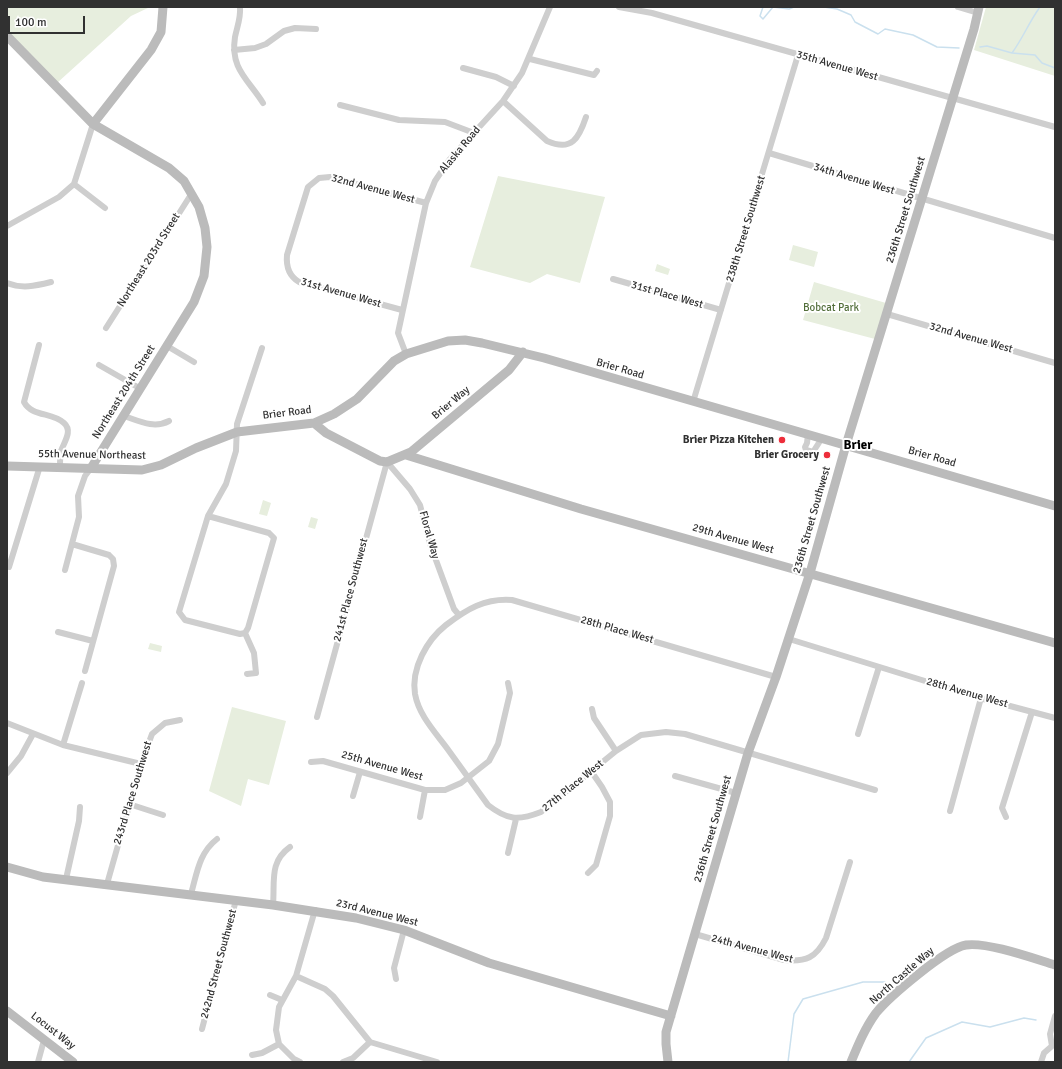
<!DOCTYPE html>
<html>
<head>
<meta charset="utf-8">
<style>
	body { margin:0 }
	#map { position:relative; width:1062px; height:1069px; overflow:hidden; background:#fff; font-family:Signika,sans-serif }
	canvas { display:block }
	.frame { position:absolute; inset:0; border:8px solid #313131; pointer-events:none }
	.scale { position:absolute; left:8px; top:16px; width:77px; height:18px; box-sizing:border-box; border:2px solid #313131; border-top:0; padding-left:5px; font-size:12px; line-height:14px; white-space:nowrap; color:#313131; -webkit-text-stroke:3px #fff; paint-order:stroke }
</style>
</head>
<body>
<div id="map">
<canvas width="1062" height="1069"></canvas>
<div class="frame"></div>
<div class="scale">100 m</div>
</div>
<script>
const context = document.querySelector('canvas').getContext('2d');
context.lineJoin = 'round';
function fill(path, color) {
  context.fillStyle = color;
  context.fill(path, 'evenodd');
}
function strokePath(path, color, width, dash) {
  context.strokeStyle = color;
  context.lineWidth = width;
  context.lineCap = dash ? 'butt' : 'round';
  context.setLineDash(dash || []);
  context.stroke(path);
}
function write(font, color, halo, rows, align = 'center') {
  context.font = font + ' Signika,sans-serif';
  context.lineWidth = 4;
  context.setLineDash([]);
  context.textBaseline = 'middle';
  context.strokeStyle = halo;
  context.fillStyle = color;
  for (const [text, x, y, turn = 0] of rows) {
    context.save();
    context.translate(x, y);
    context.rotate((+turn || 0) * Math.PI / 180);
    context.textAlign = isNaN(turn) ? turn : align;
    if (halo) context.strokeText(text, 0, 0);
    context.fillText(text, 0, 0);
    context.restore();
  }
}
fill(new Path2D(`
	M7,7H150L131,16L57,83L7,33Z
	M986,7H1055V76L974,50Z
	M498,176L605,197L580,283L547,274L530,283L470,267Z
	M793,245L818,252L814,267L789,260Z
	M657,264L670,269L668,275L655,271Z
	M814,282L886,303L875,339L803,320Z
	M263,500L271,503L267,516L259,514Z
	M311,517L318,519L315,529L308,527Z
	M150,643L162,646L161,652L148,649Z
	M232,707L286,721L269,785L248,779L241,806L209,791Z`), '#e7eede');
strokePath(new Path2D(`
	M763,7L760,16L763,19L773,7L789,9L794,7
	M824,7L837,9L851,15L855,22L878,34L885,29L913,35L937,47L959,48
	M980,47L987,46L1012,53L1035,55L1042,63L1055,68
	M1012,53C1023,38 1029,22 1040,7
	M788,1062L794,1014L803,999L863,982H885
	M909,1062L926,1038L962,1022L990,1027L1024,1018L1036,1020`), '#cae0ee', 1.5);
strokePath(new Path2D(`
	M240,7C241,18 237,27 235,37C230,69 248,79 263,103
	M619,7L652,13L1055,127
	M958,7L978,13
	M234,50L255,48L266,44L284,31L295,28L316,29
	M530,59L594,75L597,71
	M463,68L496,77L514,86
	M503,101L547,141C572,152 579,138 586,117
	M340,105L399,120L445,122L474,133
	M769,153L1055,238
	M74,184L105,208
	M7,226L59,197L74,184L93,124
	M613,279L721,310
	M7,283C22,289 35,286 51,282
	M402,310L299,282C289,276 286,266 287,255L308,187L319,178L330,177L426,203
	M887,314L1055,363
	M106,328L192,193
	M39,345L24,402C32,417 52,412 64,423C73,431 64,442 61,451C60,456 60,461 60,467
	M167,346L194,362
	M406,354L398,333L426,203L435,181L450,159L503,101L522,73L550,7
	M99,365L141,389
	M693,402L798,55
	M124,416C139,421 154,429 169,421
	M808,434L807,443L805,447L806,450L813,452L822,438
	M387,462L410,489L420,505L430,544L454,609L459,615
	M208,516L269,533L274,538L248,628L245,633
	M72,544L109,555L113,559L114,566L85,671
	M9,567L40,466
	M65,570L79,517L78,496L85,476L91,468
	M58,632L93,641
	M245,633L240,634L185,620L179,612L208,516L226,484L236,451L237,424L262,348
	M245,633L254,653L256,673L247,674
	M789,639L980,698L1055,718
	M776,677L512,600C485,598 467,609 446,625C427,640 411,668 415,694C419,716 436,733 449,751C462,769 475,787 488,805C507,820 518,821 541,812L616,751L641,735L666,732L685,734L875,790
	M592,709L594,718L616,751
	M317,717L387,462
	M7,723L63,745L141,764
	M858,734L879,667
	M63,745L82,683
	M311,762L323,761L425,790H445L461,783L489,761L498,744L510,693L508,683
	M7,773L21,756L33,734
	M675,776L736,793
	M353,796L360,772
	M129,804L163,815
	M950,811L981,698
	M420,817L425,790
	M1006,817L1002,808L1032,712
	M508,853L516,819
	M588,873L596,865L610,816V802L602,787L591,771
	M66,879L79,821L80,807
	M107,884L141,764L152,734L165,723L180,720
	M191,894C197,873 199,853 217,839
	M273,905C275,881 269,862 290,847
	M695,934L784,960C806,962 816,958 826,938L850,862
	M296,976L325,989L333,996L370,1042L437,1062
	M396,979L394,968L404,930
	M270,995L282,1000
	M202,1029L236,900
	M279,1044L294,1059L300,1062
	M252,1055L262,1053L279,1044L276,1030L279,1007L296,976L315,910
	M38,1062L44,1040
	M343,1062L353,1058L370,1042
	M1041,1062L1044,1053L1052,1046L1050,1034L1055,1016`), '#cecece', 6);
strokePath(new Path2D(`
	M7,36L93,124L169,168L184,181L199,207L205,228L207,247L204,276L194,302L91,468
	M93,124L151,50L161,32L163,7
	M314,423L326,433L380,461L387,462L411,452L509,370L523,352
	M406,455L581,509L1055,643
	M7,466L142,470L161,465L196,448L237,432L314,423L334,414L357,399L394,361L406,354L448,341L465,340L482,343L544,358L1055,506
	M7,867L43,877L273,905L356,918L404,930L489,963L671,1016
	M7,1011L73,1062
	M668,1062L666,1044V1032L748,753L776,677L810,573L846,445L974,29L979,7
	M851,1062C858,1045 865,1028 876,1013C889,997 946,948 966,945C988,942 1032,958 1055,965`), '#bbb', 9);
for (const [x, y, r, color] of [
	[782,440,4,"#ed2d3a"],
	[827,455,4,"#ed2d3a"]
]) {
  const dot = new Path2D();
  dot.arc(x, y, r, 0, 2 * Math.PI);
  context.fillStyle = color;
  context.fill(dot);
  strokePath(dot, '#fff', 1.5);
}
write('11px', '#313131', '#fff', [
	["35th Avenue West",837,66,16],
	["Alaska Road",460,150,-50],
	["34th Avenue West",854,179,17],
	["32nd Avenue West",373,189,15],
	["236th Street Southwest",906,210,-73],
	["238th Street Southwest",746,229,-73],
	["Northeast 203rd Street",149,260,-58],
	["31st Avenue West",341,293,16],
	["31st Place West",667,295,16],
	["32nd Avenue West",971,338,16],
	["Brier Road",620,369,16],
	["Northeast 204th Street",124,392,-58],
	["Brier Way",451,403,-40],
	["Brier Road",287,413,-7],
	["55th Avenue Northeast",92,455,1],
	["Brier Road",932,457,16],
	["236th Street Southwest",812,520,-74],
	["Floral Way",429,535,74],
	["29th Avenue West",733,539,16],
	["241st Place Southwest",351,590,-75],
	["28th Place West",617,630,16],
	["28th Avenue West",967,693,16],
	["25th Avenue West",382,766,16],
	["27th Place West",573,786,-39],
	["243rd Place Southwest",133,793,-73],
	["236th Street Southwest",713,829,-74],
	["23rd Avenue West",377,913,14],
	["24th Avenue West",752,949,15],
	["242nd Street Southwest",219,964,-75],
	["North Castle Way",902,976,-41],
	["Locust Way",53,1031,38]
]);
write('11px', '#536f3b', '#fff', [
	["Bobcat Park",831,308]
]);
write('bold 11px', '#313131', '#fff', [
	["Brier Pizza Kitchen",774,440],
	["Brier Grocery",819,455]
], 'right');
write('bold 13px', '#000', '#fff', [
	["Brier",858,446]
]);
</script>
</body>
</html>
